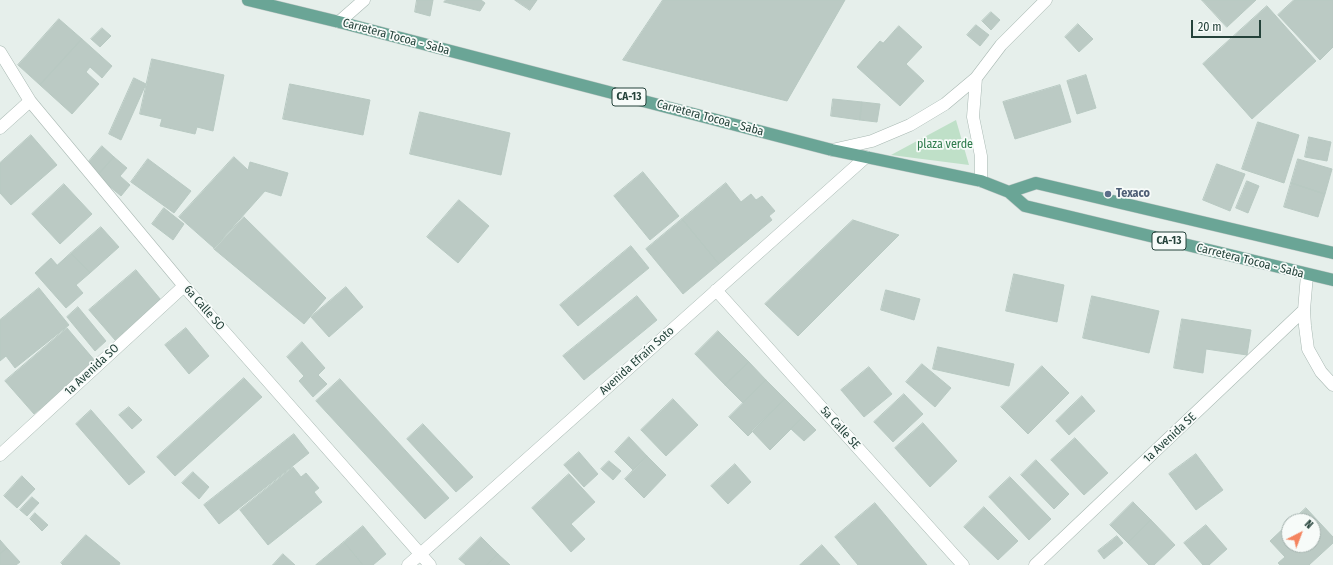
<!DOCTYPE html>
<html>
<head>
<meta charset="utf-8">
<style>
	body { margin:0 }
	#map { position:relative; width:1333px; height:565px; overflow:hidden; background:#e6efeb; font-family:"Fira Sans Condensed",sans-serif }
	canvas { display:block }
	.north { position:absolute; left:1281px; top:513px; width:40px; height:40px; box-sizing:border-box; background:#f7fbf9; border:1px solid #a3b1ad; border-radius:50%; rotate:42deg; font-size:11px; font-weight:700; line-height:16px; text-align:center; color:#24423a }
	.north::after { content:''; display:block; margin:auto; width:14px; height:18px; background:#f4845f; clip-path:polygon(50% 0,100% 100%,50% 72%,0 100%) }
	.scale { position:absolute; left:1191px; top:20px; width:70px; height:18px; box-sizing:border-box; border:2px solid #24423a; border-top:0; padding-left:5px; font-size:12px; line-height:14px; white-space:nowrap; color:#24423a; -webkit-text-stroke:3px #f7fbf9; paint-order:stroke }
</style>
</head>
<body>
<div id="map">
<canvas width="1333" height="565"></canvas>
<div class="north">N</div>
<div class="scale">20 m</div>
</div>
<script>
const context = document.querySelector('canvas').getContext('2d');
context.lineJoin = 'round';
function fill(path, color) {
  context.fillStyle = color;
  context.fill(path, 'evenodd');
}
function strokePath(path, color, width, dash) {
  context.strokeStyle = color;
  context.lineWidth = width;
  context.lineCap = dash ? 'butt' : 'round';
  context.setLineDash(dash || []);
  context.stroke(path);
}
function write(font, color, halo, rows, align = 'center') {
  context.font = font + ' "Fira Sans Condensed",sans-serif';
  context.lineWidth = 3.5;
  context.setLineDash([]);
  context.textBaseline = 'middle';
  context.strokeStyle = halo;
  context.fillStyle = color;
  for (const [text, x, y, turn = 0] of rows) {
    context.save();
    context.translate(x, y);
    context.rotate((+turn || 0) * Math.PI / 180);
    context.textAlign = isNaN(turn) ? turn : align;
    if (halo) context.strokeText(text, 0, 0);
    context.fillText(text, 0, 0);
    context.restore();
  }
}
fill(new Path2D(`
	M956,120L969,165L891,155Z`), '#bfe0c8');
const building = new Path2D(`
	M417,0H433L430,16L415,12Z
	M446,0H481L485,3L480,11L444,2Z
	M515,0H537L530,10Z
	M663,0H845L787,101L623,60Z
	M1202,0H1256L1227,27Z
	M1294,0H1333V47L1320,60L1278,15Z
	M1267,6L1316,61L1252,119L1203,64Z
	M991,12L1000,20L991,30L982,21Z
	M59,19L82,39L40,85L18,65Z
	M1078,24L1093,39L1079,52L1065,37Z
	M976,25L989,35L980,46L967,35Z
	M899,26L922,47L906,64L924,81L900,106L857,67L880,41L883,43Z
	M102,28L111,36L100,47L91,39Z
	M82,39L112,66L102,78L90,67L86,72L99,84L72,114L40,85Z
	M152,59L224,75L213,131L197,127L195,134L160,126L162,119L140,114Z
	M1086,75L1096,108L1077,114L1067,81Z
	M134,78L146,84L121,140L109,134Z
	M290,84L370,100L363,135L283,119Z
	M1060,85L1071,122L1015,139L1003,102Z
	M833,99L862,102L860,120L831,116Z
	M862,102L880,104L877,122L860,120Z
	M420,112L510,133L501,175L410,154Z
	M1258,122L1299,135L1284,183L1242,169Z
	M31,135L57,165L11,205L0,193V163Z
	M1309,137L1331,142L1327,161L1305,157Z
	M102,146L114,157L97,176L85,166Z
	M114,157L127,168L120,176L130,185L121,196L97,176Z
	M234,157L248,170L250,162L288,173L281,196L265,191L214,248L179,217Z
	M148,159L191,191L174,213L131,182Z
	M1298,159L1332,169L1325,194L1291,183Z
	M1217,164L1245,174L1230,211L1203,200Z
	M643,172L679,216L650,240L614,196Z
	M1247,181L1259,186L1248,213L1236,208Z
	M726,183L741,202L751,194L756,200L762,196L775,211L769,216L772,220L719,264L682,219Z
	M1291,183L1325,194L1318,217L1284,207Z
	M64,184L92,214L60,244L32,214Z
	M459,200L489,226L458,263L427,237Z
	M164,208L184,224L173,240L152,224Z
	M244,217L326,298L304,324L214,249Z
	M682,219L719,264L683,294L646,249Z
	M853,220L899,235L798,336L765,304Z
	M101,227L119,247L90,273L71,253Z
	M631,246L649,268L578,326L560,305Z
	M71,253L90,273L76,285L83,293L66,308L35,273L51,258L57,265Z
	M136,270L161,300L115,340L89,310Z
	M1014,274L1064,285L1057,322L1006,311Z
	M346,287L363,307L329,337L311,317Z
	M39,288L69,325L15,368L6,356L0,361V320Z
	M886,290L920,299L914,320L881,310Z
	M637,296L657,320L584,380L563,356Z
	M1092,296L1159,311L1149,353L1083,338Z
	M78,307L106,341L95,351L67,317Z
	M1182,319L1251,330L1247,355L1206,349L1203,373L1174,368Z
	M67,328L96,362L34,414L5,381Z
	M186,328L209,356L189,374L165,345Z
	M718,331L749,362L725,385L695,354Z
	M302,342L325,368L318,375L327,384L313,397L299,381L304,376L287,357Z
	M938,347L1014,364L1009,386L933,369Z
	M749,362L766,380L743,403L725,385Z
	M922,364L951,388L935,407L906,382Z
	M1042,366L1069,393L1028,434L1001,407Z
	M869,367L892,394L864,417L841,390Z
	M244,378L262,397L175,476L157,457Z
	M340,379L449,498L425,519L316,401Z
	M766,380L785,399L748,436L729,417Z
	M904,394L923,414L893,442L874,422Z
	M1082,396L1095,411L1069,435L1056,421Z
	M673,399L698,425L666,456L641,430Z
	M785,399L803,417L770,450L752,431Z
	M129,407L142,420L132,429L119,415Z
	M91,410L145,472L129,485L76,424Z
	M803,417L816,430L804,441L791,429Z
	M923,423L957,461L930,487L895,448Z
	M423,424L473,477L456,492L407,439Z
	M294,434L309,453L219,524L204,505Z
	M629,437L647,456L633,470L615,452Z
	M1075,438L1108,473L1084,495L1051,460Z
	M579,452L598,474L584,487L564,465Z
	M1196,454L1223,490L1196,510L1169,474Z
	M647,456L666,475L644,498L625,479Z
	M1036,460L1069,494L1054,509L1021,475Z
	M609,461L621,471L613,480L601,469Z
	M735,464L751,482L728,504L711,486Z
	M293,467L301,477L306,473L319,488L314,492L322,502L268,545L240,510Z
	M193,472L209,487L199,499L182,483Z
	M569,474L595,502L571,524L585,539L571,552L532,508Z
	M22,476L35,489L17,508L4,496Z
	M1010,477L1051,519L1029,540L989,497Z
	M32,497L39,503L27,516L20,510Z
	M1133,502L1151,520L1128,543L1110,525Z
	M875,503L927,565H858L835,537Z
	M984,507L1018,541L998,560L964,527Z
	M1306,508L1333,537V543L1309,565H1280L1278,563L1285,557L1270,541L1289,523V545H1313V521H1292Z
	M35,513L48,525L42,531L30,519Z
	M1151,520L1175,545L1154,565H1149L1128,543Z
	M1206,525L1227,549L1209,565H1203L1184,543Z
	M363,526L386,554L373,565H363L344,542Z
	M86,535L120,563L119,565H63L61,563Z
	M1117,536L1123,543L1104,559L1098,551Z
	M481,537L498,554L487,565H466L459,559Z
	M0,540L7,548L0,554Z
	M344,542L363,565H316Z
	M822,545L840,565H800Z
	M7,548L20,562L16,565H0V554Z
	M283,554L295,565H273Z
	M498,554L510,565H487Z`);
fill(building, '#bbcac4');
strokePath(building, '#b8c9c2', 1);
const minor = new Path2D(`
	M339,22L364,0
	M0,52L30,101L184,286L430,565
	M976,78L973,117L981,156V181
	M0,128L30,101
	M832,150L872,141L910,125L945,104L976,78L1001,45L1046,0
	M1307,275L1304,310L1305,326L1308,349L1321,372L1333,385
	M716,290L963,565
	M0,455L184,286
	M408,565L866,157
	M1035,565L1304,310`);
const primary = new Path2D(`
	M248,0L339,22L832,150L981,181L1009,192L1025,206L1333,280
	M1009,192L1036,183L1333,253`);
strokePath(minor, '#a8b8b2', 13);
strokePath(primary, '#c2cac8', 13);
strokePath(minor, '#fff', 12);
strokePath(primary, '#6aa596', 12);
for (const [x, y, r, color] of [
	[1108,194,4,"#5c6f8a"]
]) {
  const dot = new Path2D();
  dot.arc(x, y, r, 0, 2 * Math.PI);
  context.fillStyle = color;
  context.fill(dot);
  strokePath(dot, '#f7fbf9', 1.5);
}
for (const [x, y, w] of [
	[629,97,34],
	[1169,241,34]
]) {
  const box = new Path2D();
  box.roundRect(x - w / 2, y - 9, w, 18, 3);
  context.fillStyle = '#f7fbf9';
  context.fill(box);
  strokePath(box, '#24423a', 1);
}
write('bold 11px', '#24423a', null, [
	["CA-13",629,97],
	["CA-13",1169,241]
]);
write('12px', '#24423a', '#f7fbf9', [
	["Carretera Tocoa - Saba",396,37,15],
	["Carretera Tocoa - Saba",710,118,15],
	["Carretera Tocoa - Saba",1250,261,14],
	["6a Calle SO",204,308,49],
	["Avenida Efraín Soto",637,361,-42],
	["1a Avenida SO",92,370,-43],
	["5a Calle SE",840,428,48],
	["1a Avenida SE",1170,438,-43]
]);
write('12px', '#2d7a4b', '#f7fbf9', [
	["plaza verde",945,145]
]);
write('bold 12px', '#4e5e75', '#f7fbf9', [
	["Texaco",1116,194]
], 'left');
</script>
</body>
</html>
